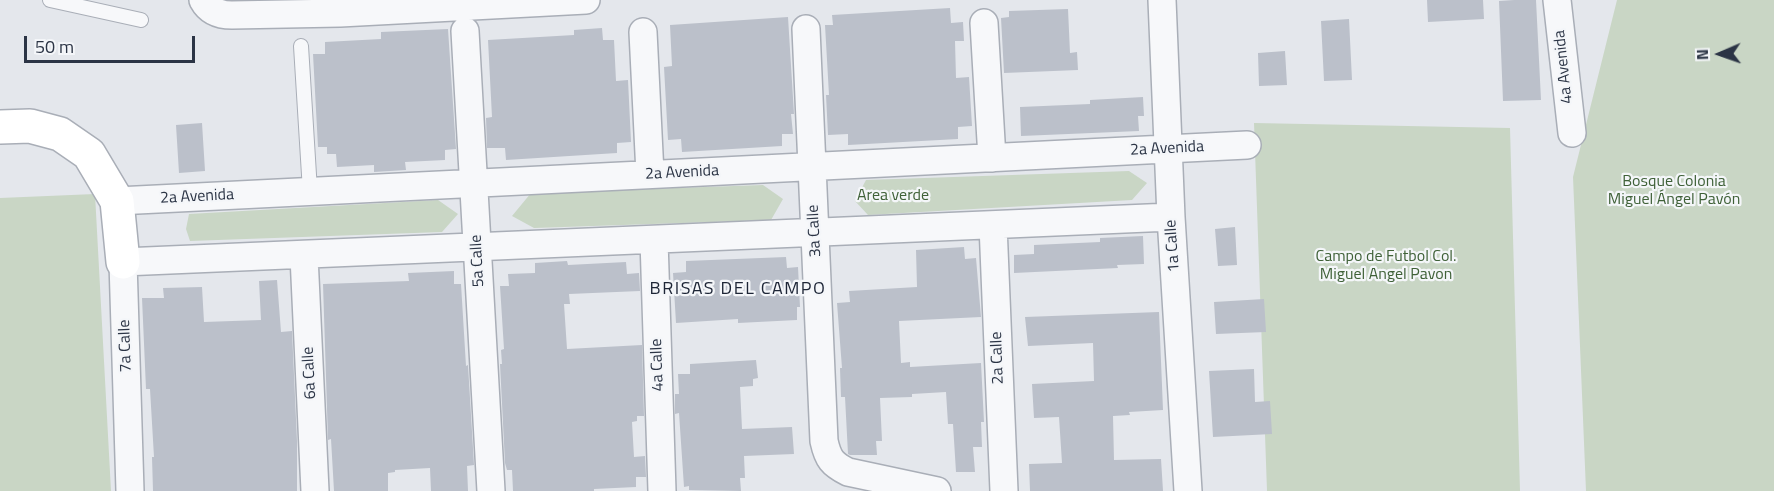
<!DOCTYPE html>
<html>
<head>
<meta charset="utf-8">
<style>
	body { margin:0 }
	#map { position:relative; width:1774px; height:491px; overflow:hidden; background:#e4e7ec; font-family:"Titillium Web",sans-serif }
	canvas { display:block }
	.north { position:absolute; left:1690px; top:24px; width:60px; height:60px; -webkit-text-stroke:4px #f4f6f9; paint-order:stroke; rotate:268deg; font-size:16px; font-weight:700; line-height:24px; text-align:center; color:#2b3445 }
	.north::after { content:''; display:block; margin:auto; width:21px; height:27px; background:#2b3445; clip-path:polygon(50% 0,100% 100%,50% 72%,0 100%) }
	.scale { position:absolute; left:24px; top:36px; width:171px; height:27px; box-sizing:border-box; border:3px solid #2b3445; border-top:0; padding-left:8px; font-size:18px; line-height:21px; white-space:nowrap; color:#2b3445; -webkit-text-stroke:4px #f4f6f9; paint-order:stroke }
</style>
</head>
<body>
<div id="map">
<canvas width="1774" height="491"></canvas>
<div class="north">N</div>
<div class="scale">50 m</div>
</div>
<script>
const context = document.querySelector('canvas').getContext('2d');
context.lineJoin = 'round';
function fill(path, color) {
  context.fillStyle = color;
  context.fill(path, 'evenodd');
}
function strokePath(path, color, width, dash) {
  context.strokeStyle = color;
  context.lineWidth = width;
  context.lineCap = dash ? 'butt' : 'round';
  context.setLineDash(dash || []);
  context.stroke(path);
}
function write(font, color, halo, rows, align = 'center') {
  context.font = font + ' "Titillium Web",sans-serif';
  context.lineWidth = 4.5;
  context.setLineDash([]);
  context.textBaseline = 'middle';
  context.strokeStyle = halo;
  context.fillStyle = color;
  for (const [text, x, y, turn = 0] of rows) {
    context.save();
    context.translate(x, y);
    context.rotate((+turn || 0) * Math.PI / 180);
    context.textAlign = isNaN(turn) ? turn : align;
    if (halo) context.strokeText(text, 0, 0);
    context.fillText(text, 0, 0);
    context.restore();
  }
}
fill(new Path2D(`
	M1617,0H1774V491H1586L1573,177Z
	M1254,123L1510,128L1520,491H1267Z
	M1129,171L1147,183L1132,200L868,215L855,201L866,180Z
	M763,185L783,199L771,220L534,228L512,216L531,193Z
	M95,194L111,491H0V198Z
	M438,200L458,214L442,232L190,241L186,229L189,214Z`), '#c9d6c5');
fill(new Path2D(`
	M1427,0H1483L1484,19L1428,22Z
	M1514,0H1536L1541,100L1503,101L1499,1Z
	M950,8L951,23L963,22L964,41H955L956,78L969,77L972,126L958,127V139L848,145V134L828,135L826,95H829L825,25H833L832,15Z
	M1068,9L1070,53L1077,52L1078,70L1004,73L1001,18L1009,17V11Z
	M788,17L794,114H791L793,134H782V146L682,152L681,139L668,140L664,67L672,66L670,25Z
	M1349,19L1352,80L1324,81L1321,21Z
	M602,28L603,40H614L616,81L628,80L631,142L617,143V153L506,160L505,148H487L486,118L492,117L488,40L574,35V30Z
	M448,29L456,149L445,150V160L405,162L406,170L374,172V165L337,167L336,154H327V147H318L313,54H325V42L381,39V32Z
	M1285,51L1287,85L1259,86L1258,53Z
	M1143,97L1144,116H1138L1139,131L1021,136L1020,107L1090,104V100Z
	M202,123L205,171L179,173L176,125Z
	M1235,227L1237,265L1218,266L1215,229Z
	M1143,236L1144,264L1117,265L1118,268L1014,273V255L1034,254V245L1100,242V238Z
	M964,247L965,259L976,258L981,317L899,321L901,363L910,362V367L981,363L984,422H981L982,447H973L975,472H956L953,424H948L946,392L912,394V397L880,398L882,441H876L877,455H850L848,454L845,397H841L840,368H842L837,303L850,302L849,291L917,287L916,250Z
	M786,257L787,268L798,267L800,307H797V320L738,323V319L676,323L673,273L686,272V261Z
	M567,261L568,265L626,262L627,274L639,273L640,291L569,294L570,304H564L567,349L642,345L644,416H637V421L632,422L634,457L645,456L646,477H636V487L594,489V491H513L512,470H507L505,463L500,364H502L501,350L504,349L500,286H509L508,274L535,273V263Z
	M454,271V284H461L466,366L468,365L474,465L467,466L468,491H431L430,468L395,470V472L388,473V491H334L331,439L328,440L323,284L409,281L408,273Z
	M277,280L281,332L292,331L297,441V491H153L152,457H154L150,389H146L142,298H164L163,288L202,287L204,322L261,320L259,281Z
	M1264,299L1266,332L1216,334L1214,302Z
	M1159,312L1163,410L1129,412L1130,415L1113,416L1114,460L1161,459L1163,491H1030L1029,464L1062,463L1059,417L1034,418L1032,384L1094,381L1093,343L1028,346L1025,317Z
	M756,360L758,378L753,379V386L740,387L742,429L792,427L794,454L744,456L745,478H740L741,491L689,490V486L684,487L679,413L675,414V394H679L678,374H690V364Z
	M1254,369L1255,402L1270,401L1272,434L1213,437L1209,371Z`), '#bbc0ca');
const lane = new Path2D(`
	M50,0L141,20
	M301,46L310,191`);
const street = new Path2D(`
	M203,0C209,11 219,15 232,15L340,13L586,0
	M1162,0L1171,217L1188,491
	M1557,0L1572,133
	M984,23L992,158
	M806,29L824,441C828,459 832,464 848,472L937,491
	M465,31L491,491
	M643,32L650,174
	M117,201L1247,145
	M993,225L1004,491
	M654,240L662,491
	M304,256L315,491
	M130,491L123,262L1171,217`);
const secondary = new Path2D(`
	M0,127L30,126L60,134L89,154L117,201L123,262`);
strokePath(lane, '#a9aeb7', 16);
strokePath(street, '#a9aeb7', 30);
strokePath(secondary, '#a9aeb7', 36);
strokePath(lane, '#f7f8fa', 14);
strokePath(street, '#f7f8fa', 27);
strokePath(secondary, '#fff', 33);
write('16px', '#2b3445', '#f4f6f9', [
	["4a Avenida",1564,67,-96],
	["2a Avenida",1167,149,-3],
	["2a Avenida",682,173,-3],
	["2a Avenida",197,197,-3],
	["3a Calle",815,231,-93],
	["1a Calle",1173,246,-94],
	["5a Calle",478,261,-93],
	["7a Calle",126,346,-92],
	["2a Calle",998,358,-92],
	["4a Calle",658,365,-92],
	["6a Calle",310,373,-93]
]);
write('16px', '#3f6138', '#f4f6f9', [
	["Bosque Colonia",1674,182],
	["Miguel Ángel Pavón",1674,200],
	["Area verde",893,196],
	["Campo de Futbol Col.",1386,257],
	["Miguel Angel Pavon",1386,275]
]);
context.letterSpacing = '1.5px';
write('18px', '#1d2536', '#f4f6f9', [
	["BRISAS DEL CAMPO",738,290]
]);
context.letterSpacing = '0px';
</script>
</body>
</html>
